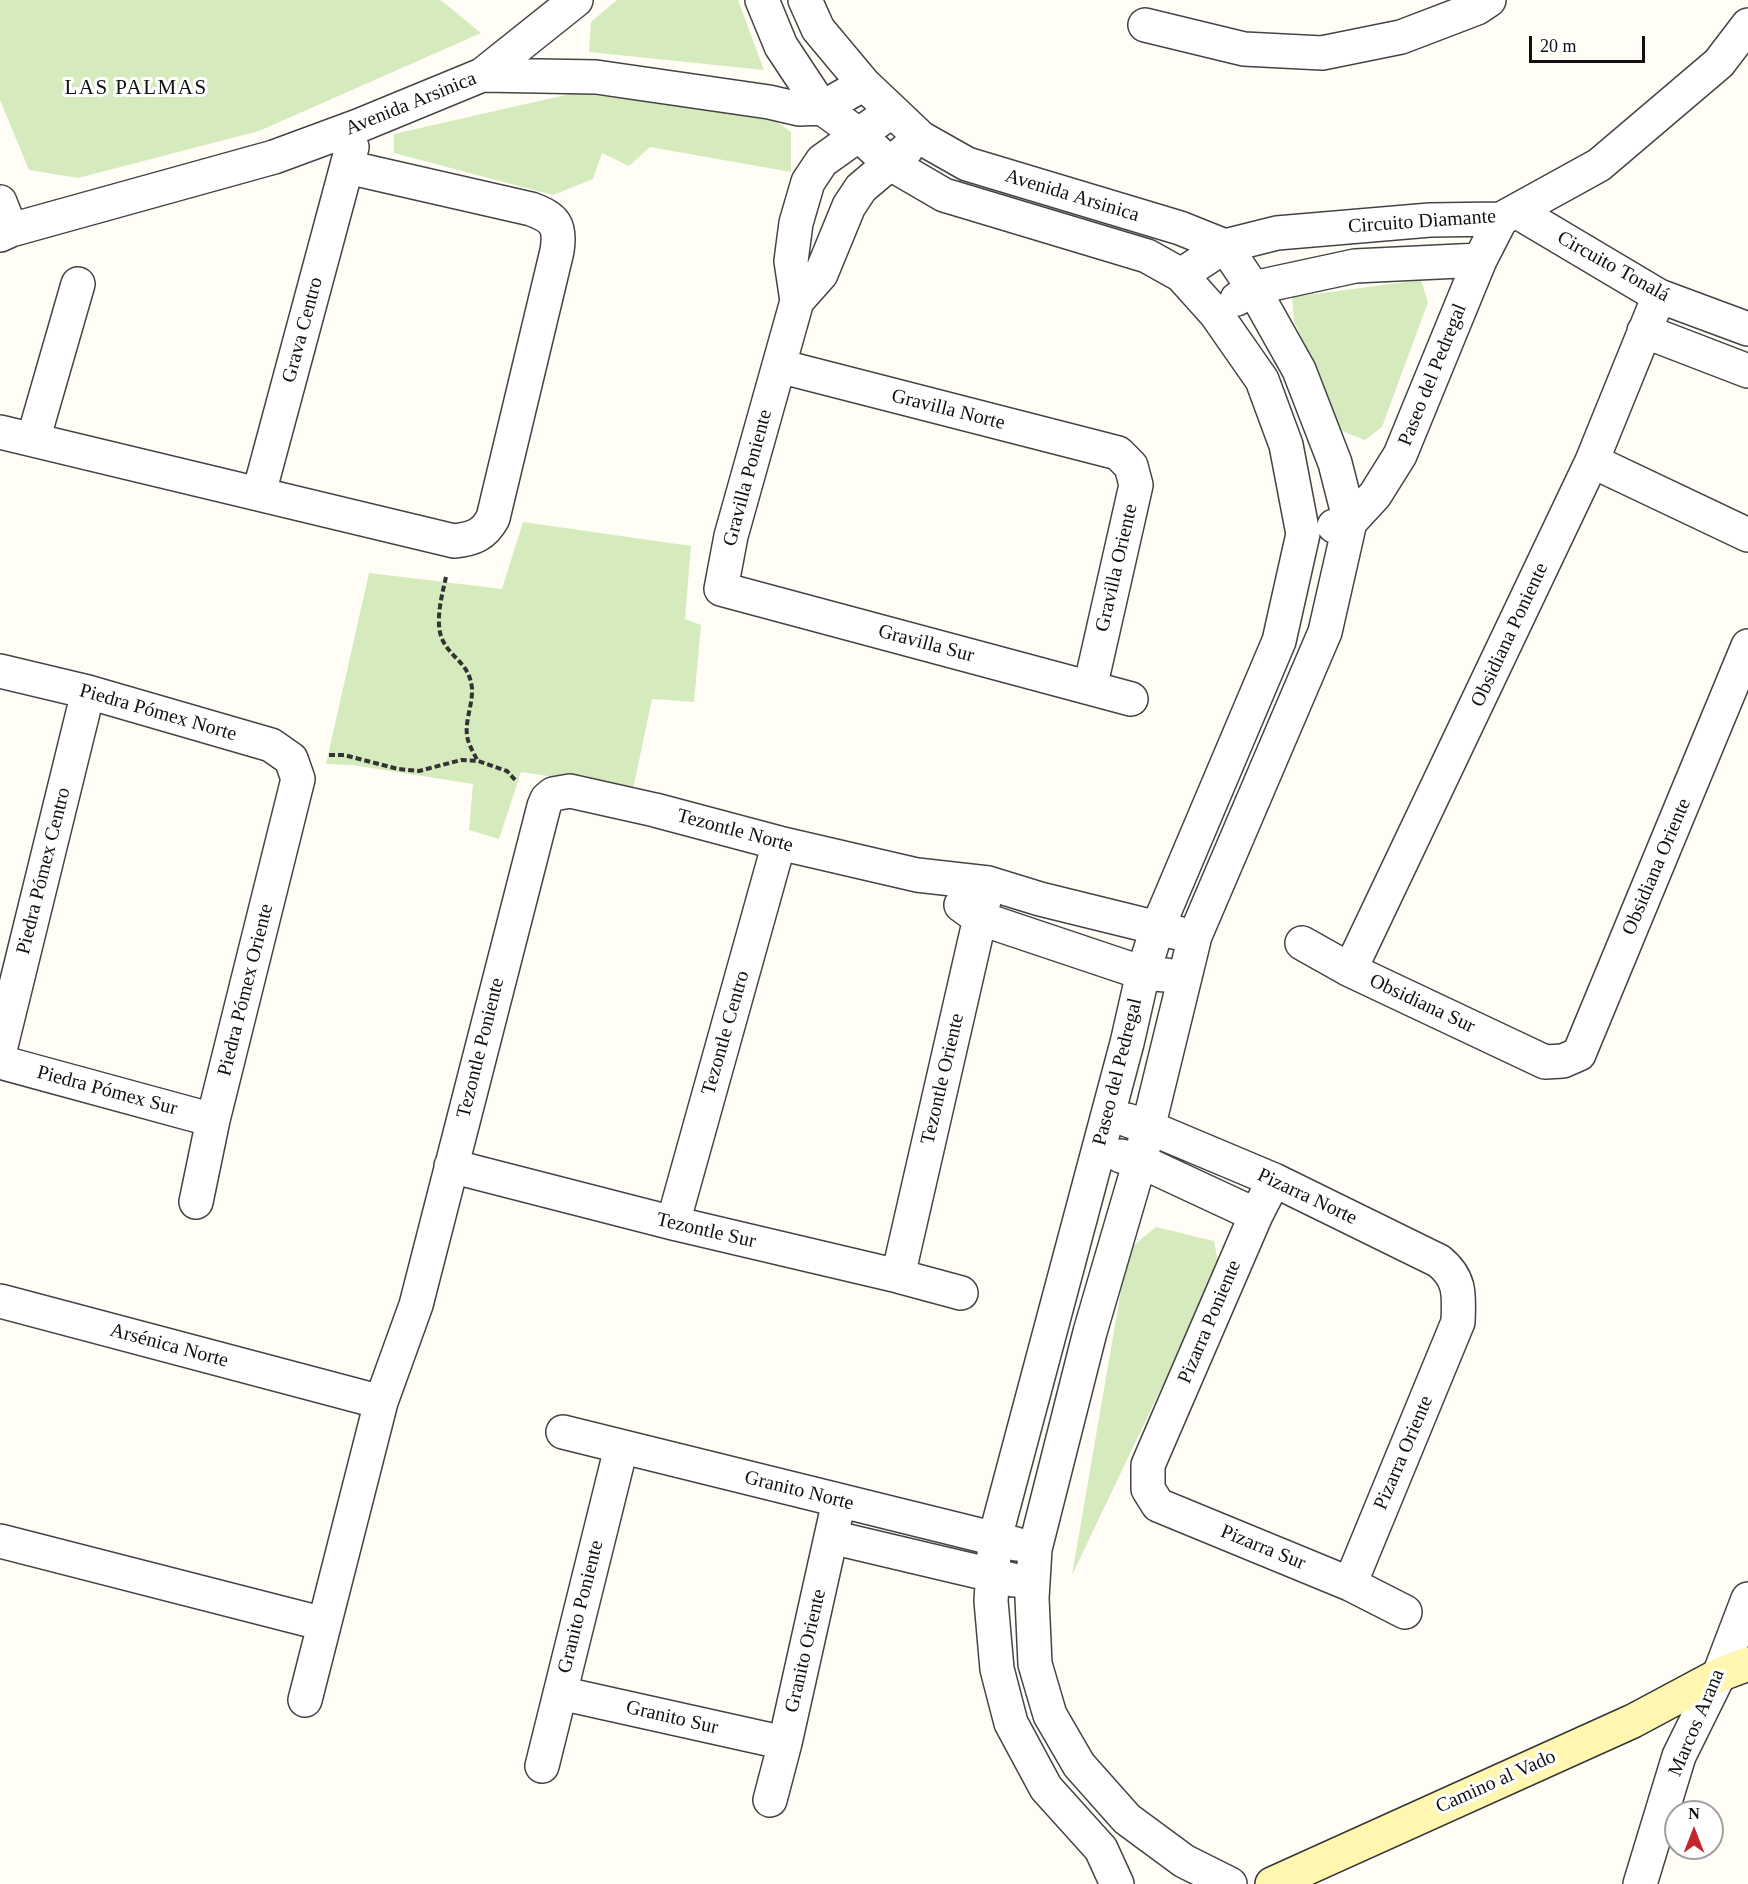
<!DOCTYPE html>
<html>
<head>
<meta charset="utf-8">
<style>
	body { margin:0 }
	#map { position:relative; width:1748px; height:1884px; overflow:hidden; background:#fffdf5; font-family:Georgia,serif }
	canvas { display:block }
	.north { position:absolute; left:1664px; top:1800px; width:60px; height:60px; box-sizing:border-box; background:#fff; border:2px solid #a0a0a0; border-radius:50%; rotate:0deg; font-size:16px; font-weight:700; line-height:24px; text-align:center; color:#111 }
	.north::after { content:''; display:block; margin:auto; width:21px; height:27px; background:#c4262e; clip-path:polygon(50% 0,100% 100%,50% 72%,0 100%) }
	.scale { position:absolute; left:1529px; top:36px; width:116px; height:27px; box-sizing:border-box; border:3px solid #111; border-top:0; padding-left:8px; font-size:18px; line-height:21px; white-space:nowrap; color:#111; -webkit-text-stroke:4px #fff; paint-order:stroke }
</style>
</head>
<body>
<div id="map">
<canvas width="1748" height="1884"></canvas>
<div class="north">N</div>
<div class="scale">20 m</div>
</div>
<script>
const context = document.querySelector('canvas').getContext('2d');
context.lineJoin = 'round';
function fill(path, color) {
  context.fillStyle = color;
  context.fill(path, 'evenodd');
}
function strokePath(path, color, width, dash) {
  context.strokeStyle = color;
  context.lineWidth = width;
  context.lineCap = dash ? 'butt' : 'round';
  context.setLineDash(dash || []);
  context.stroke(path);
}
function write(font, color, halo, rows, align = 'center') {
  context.font = font + ' Georgia,serif';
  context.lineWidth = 6;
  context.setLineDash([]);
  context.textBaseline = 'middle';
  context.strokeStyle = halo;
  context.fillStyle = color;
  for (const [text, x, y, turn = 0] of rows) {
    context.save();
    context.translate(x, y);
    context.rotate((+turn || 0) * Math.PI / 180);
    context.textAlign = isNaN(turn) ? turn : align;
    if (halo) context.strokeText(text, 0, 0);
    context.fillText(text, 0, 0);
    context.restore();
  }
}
fill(new Path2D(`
	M0,0H438L442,1L481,33L259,131L78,178L29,170L0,100Z
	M617,0H738L764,70L589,52L591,22Z
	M574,93L768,116L791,132V172L650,147L629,166L602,153L593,179L553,195L394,153V134Z
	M1421,280L1428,302L1382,427L1365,440L1339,430L1321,382L1294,321L1292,297Z
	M523,522L691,546L685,619L701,625L694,702L652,699L633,789L521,772L499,839L469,830L473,784L352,765L326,764L369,573L502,589Z
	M1156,1227L1214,1241L1219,1267L1072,1575L1128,1250Z`), '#d5ebbd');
const street = new Path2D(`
	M762,0L781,46L822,108L858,134L889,163L944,195L1147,256L1181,275L1216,314L1262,380L1286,445L1303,534L1279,641L1157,929L1143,973L1127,1043L995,1538L991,1601L997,1669L1011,1723L1046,1788L1101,1849L1117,1884
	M805,0L818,29L864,84L921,138L967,164L1180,228L1225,246
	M1145,25L1244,49L1322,53L1401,37L1477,8L1489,0
	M482,75L576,0
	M892,111L822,161L808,182L796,223L791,261L797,301L731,536L721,589L1131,699
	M0,202L11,230
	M1516,211L1659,296L1748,329
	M0,235L11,230L274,157L358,126L482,75L596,77L769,102L799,109L822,108L864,84
	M1225,246L1253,288L1299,370L1335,463L1350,522L1334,526
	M1181,275L1225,246L1277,233L1430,220L1501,219L1599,165L1719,63L1748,25
	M1237,299L1253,288L1355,266L1480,260
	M797,301L821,274L849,206L861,188L906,150
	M1644,331L1748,371
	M779,366L1118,453L1131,466L1136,485L1090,688
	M0,432L454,541C473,539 484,535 493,518L557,251C561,225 555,218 531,209L347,167
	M33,440L78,284
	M1592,461L1748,535
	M259,493L352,147
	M0,671L88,692L271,745L291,759L298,779L213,1120L196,1202
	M961,905L979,918L1143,973L1166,975
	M1302,943L1350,970L1545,1062L1563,1061L1579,1054L1748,646
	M1350,970L1592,461L1659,296
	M0,1050L88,692
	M0,1062L213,1120
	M1127,1120L1148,1127L1274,1180L1439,1261C1461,1279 1459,1295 1458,1322L1350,1584
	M1121,1156L1140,1161L1256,1215
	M451,1166L673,1223L898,1276L961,1293
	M1274,1180L1256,1215L1148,1465V1489L1158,1505L1350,1584L1405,1612
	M673,1223L779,843
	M898,1276L988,883
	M0,1301L381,1402L305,1700
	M381,1402L416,1305L544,806L547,799L553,794L570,791L655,810L779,843L917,875L988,883L1040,899L1178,933
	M563,1432L1016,1544
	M831,1537L1013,1580
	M0,1541L324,1624
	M560,1693L785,1743
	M542,1766L621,1448
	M770,1800L785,1743L839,1501
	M1230,1884L1184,1861L1127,1819L1079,1765L1050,1715L1035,1664L1032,1598L1035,1549L1090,1332L1140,1161L1195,936L1325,632L1350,522L1375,495L1400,455L1480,260L1501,219
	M1640,1884L1679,1756L1719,1675L1748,1599`);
const secondary = new Path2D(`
	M1272,1884L1633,1721L1719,1675L1748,1664`);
strokePath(street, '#444', 36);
strokePath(secondary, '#333', 36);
strokePath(new Path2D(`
	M446,577C442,595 434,624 443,641C453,660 469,663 472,688C473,707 462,726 469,743C471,749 475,755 477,760
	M329,755H344L398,769L419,771L461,760L478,761L507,771L516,781`), '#333', 4, [6, 3]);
strokePath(street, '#fff', 33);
strokePath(secondary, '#fff6b0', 33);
write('20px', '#111', '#fff', [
	["Avenida Arsinica",411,104,-22],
	["Avenida Arsinica",1072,196,17],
	["Circuito Diamante",1422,222,-4],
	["Circuito Tonalá",1613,267,29],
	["Grava Centro",303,330,-75],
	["Paseo del Pedregal",1433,375,-68],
	["Gravilla Norte",948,410,14],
	["Gravilla Poniente",748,478,-75],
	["Gravilla Oriente",1117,568,-77],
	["Obsidiana Poniente",1510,635,-65],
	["Gravilla Sur",926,644,15],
	["Piedra Pómex Norte",158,713,16],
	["Tezontle Norte",735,831,15],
	["Obsidiana Oriente",1657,867,-67],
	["Piedra Pómex Centro",44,871,-76],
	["Piedra Pómex Oriente",246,990,-76],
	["Obsidiana Sur",1422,1004,25],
	["Tezontle Centro",726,1033,-74],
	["Tezontle Poniente",481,1048,-76],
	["Paseo del Pedregal",1118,1072,-76],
	["Tezontle Oriente",943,1079,-77],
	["Piedra Pómex Sur",107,1091,15],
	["Pizarra Norte",1307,1197,25],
	["Tezontle Sur",706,1231,13],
	["Pizarra Poniente",1210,1322,-67],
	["Arsénica Norte",169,1346,15],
	["Pizarra Oriente",1404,1453,-67],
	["Granito Norte",799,1491,14],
	["Pizarra Sur",1263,1548,22],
	["Granito Poniente",581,1607,-76],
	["Granito Oriente",806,1651,-77],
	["Granito Sur",672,1718,13],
	["Marcos Arana",1697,1723,-67],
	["Camino al Vado",1496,1782,-24]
]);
context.letterSpacing = '1.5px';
write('21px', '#111', '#fff', [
	["LAS PALMAS",136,88]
]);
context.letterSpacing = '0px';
</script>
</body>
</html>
